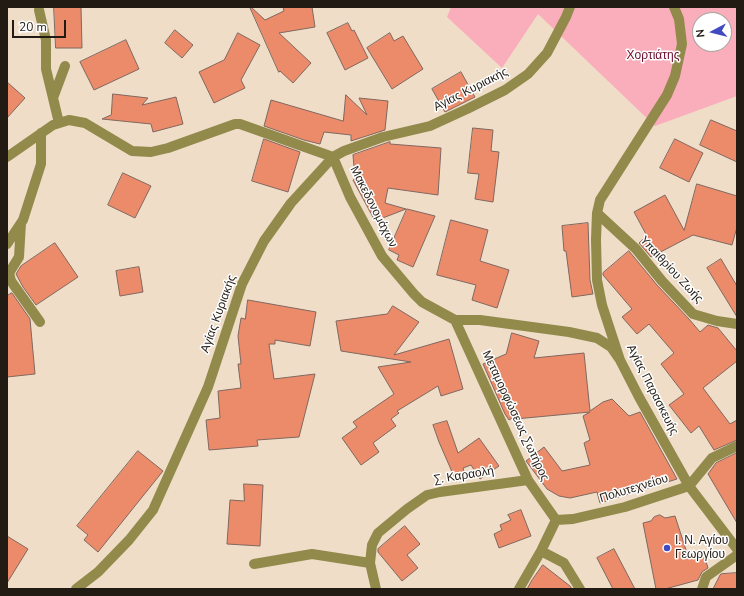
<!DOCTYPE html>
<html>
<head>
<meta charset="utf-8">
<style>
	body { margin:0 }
	#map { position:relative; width:744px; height:596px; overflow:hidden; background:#efddc8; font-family:"Nunito Sans",sans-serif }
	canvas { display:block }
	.frame { position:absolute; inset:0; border:8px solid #211b13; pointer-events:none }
	.north { position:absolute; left:692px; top:12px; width:40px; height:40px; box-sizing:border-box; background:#fff; border:1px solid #a6a4a1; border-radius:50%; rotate:263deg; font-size:11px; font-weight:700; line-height:16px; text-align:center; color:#211b13 }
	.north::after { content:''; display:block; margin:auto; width:14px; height:18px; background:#414abe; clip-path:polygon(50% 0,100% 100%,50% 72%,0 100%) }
	.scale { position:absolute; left:12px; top:20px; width:54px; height:18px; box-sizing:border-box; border:2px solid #211b13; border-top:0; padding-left:5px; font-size:12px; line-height:14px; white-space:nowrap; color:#211b13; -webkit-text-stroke:3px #fff; paint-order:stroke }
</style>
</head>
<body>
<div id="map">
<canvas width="744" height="596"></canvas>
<div class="frame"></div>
<div class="north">N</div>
<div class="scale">20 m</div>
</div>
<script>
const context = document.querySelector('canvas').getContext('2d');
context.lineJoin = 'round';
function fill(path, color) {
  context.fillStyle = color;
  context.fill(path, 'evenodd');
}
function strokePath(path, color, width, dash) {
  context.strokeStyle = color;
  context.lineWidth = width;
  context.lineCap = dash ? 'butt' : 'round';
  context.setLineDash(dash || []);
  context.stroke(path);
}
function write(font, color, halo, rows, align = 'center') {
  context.font = font + ' "Nunito Sans",sans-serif';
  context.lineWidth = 3;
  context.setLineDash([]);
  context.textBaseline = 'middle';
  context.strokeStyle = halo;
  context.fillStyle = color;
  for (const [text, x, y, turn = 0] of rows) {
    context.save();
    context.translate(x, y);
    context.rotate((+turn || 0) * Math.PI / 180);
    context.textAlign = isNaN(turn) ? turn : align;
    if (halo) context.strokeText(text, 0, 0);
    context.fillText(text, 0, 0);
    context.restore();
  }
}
fill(new Path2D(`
	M451,7H737V96L655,126L538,14L502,68L447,17ZM700,20H724V44H700Z`), '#faadba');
const building = new Path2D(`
	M54,7H81L82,48H56Z
	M250,7H251L265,20L284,11L283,7H312L315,27L279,33L311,63L293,83L280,71L279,72Z
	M348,23L352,31L354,30L368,58L345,70L327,33Z
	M175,30L193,45L182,58L165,43Z
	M238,33L260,45L241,80L245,88L214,103L199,72L224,60Z
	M390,33L394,41L403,36L423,69L392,89L367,48Z
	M126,40L139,69L94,90L80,62Z
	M461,72L475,97L445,112L432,89Z
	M7,82L25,98L7,118Z
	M113,94L148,98L142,105L176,97L183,124L153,132L151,124L102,119L111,115Z
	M346,95L367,115L359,98L388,101L385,130L351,141V135L324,132L320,144L304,140L264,126L271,100L343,121Z
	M711,120L737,131V162L700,145Z
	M473,128L493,130L491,151L499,152L493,202L475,199L479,174L468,173Z
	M264,139L300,152L288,192L252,181Z
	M675,139L703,153L689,182L660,168Z
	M390,142V144L441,148L438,195L388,188L385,203L406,209L375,221L353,180L355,179L353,155Z
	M123,173L151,186L135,218L108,205Z
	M697,184L737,196V227L732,245L693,235L651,257L639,243L647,236L634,212L665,195L684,230Z
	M407,209L435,216L413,267L397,260L399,255L389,250Z
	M451,220L488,230L480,261L509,270L497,308L472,300L476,285L437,275Z
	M588,223L590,280L593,294L572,297L566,251H564L562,226Z
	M55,243L78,277L36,305L23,287L16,274L21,266Z
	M629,251L657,285L689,319L700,332L708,325L718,328L737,351V361L703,388L730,424L737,420V440L714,450L699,426L691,433L669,405L684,394L661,364L674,353L649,324L637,334L622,317L632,309L603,275V273Z
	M721,259L737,286V317L707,268Z
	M139,267L143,292L120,296L116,271Z
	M12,293L30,319L35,374L7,377V296Z
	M248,300L316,312L310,346L275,340V344H269L274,379L315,374L299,437L257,440L258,446L209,450L206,420L220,418L218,391L241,388L238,364H241L238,336L241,318L245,319Z
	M393,306L419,322L394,355L449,339L463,389L441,396L438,386L397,411L399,413L391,419L396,426L373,443L379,452L361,465L342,438L357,427L353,422L394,394L378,367L411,362L341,351L336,321L387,314Z
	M512,333L539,341L534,358L584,353L590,411L603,402L612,399L629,416L640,412L677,479L600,503L597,492L570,498L559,496L547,489L526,461L544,447L562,471L590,465L584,443L590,440L583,416L590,412L515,419L514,417L509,420L505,414L483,364L506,354Z
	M447,421L458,453L479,438L499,466L480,479L471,465L463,468L466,478L456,481L439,442L433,425Z
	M138,451L163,471L98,552L84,540L88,535L77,526Z
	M737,453V523L708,474L716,463Z
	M244,484L263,485L260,546L227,544L230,500L244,501Z
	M521,510L531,536L499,548L494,534L502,530L500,525L511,520L508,515Z
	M660,515L665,518L675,516L688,556L703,552L708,568L702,572L698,580L665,589H656L643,523L651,521L654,517Z
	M405,526L420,544L407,555L418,568L402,581L378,552V549Z
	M7,536L28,549L7,583Z
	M614,549L635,589H613L597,558Z
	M543,565L570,586L572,589H527L532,580Z
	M737,573V589H713L720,575L721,574Z`);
fill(building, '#ec8b6a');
strokePath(building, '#80675f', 1);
strokePath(new Path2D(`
	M674,7L679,19L682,44L675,76L667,95L600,200L597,213L596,240L597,280L602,305L620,360L639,397L689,486L737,549
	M39,10L46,40V69L53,98
	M59,123L53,98L65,66
	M7,157L53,125L69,120L85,123L132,151L151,152L168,148L235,124H240L333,157L350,197L382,256L414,294L422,302L455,320H480L569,332L597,338L611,347L620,360
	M597,213L636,249L662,281L693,314L717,321L737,324
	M21,223L19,257L9,273L11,281L40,322
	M7,244L23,220L41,164V133
	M455,320L528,480L556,520
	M541,551L564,563L580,589
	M254,564L312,554L370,563
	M76,589L98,572L129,540L153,510L208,387L242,284L264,241L291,203L333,157L344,151L383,137L430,126L467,109L505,90L528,74L547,53L566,17L570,7
	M376,589L370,563L372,545L378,533L407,509L427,495L440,492L528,480
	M519,589L541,551L556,520L573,519L625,507L689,486L712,458L737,446
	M702,589L706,577L737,555`), '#918a4b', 10);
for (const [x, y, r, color] of [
	[667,548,4,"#414abe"]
]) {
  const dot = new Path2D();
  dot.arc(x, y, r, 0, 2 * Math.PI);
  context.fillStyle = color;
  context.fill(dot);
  strokePath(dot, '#fff', 1.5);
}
write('12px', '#67092a', '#fff', [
	["Χορτιάτης",653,56]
]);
write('12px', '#211b13', '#fff', [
	["Αγίας Κυριακής",471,90,-27],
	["Μακεδονομάχων",373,207,63],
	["Υπαιθρίου Ζωής",671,270,47],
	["Αγίας Κυριακής",219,314,-70],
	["Αγίας Παρασκευής",652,390,63],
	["Μεταμορφώσεως Σωτήρος",515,416,65],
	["Σ. Καραολή",464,476,-9],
	["Πολυτεχνείου",634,489,-17]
]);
write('12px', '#211b13', '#fff', [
	["Ι. Ν. Αγίου",675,541],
	["Γεωργίου",675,555]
], 'left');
</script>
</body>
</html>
